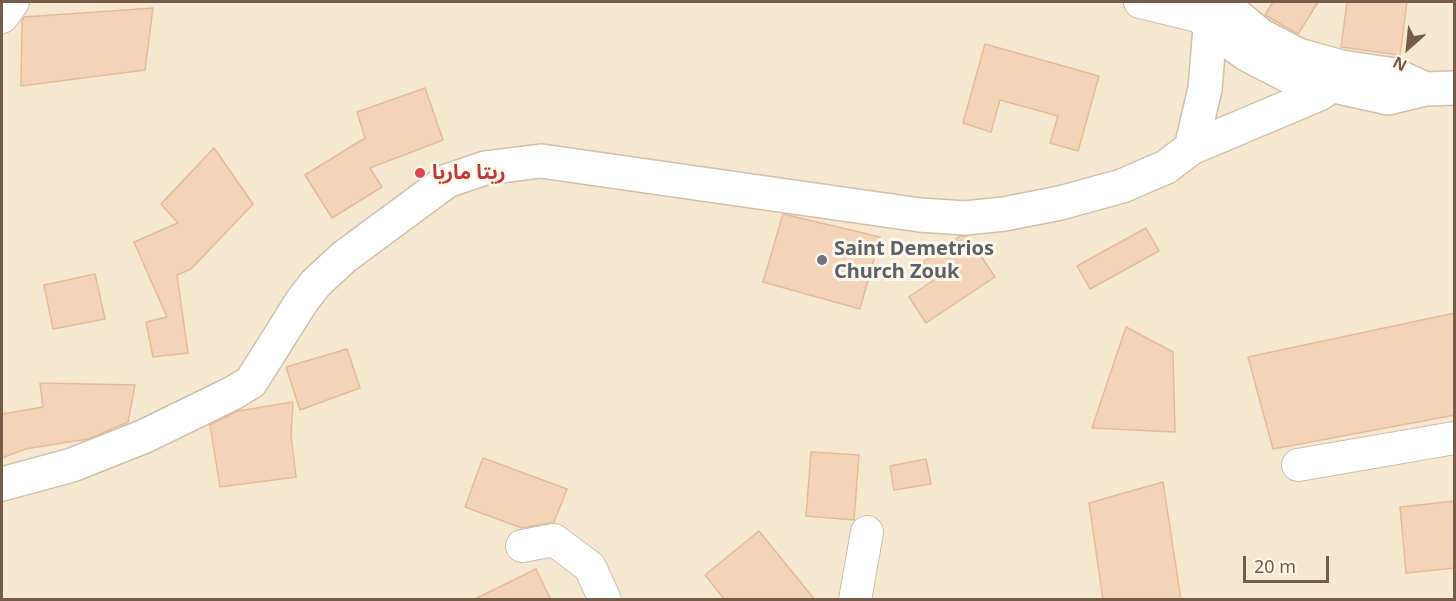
<!DOCTYPE html>
<html>
<head>
<meta charset="utf-8">
<style>
	body { margin:0 }
	#map { position:relative; width:1456px; height:601px; overflow:hidden; background:#fdf4e2; font-family:"Noto Sans",sans-serif }
	canvas { display:block }
	.frame { position:absolute; inset:0; border:3px solid #765b48; pointer-events:none }
	.north { position:absolute; left:1378px; top:18px; width:60px; height:60px; -webkit-text-stroke:4px #fff8e9; paint-order:stroke; rotate:207deg; font-size:16px; font-weight:700; line-height:24px; text-align:center; color:#765b48 }
	.north::after { content:''; display:block; margin:auto; width:21px; height:27px; background:#765b48; clip-path:polygon(50% 0,100% 100%,50% 72%,0 100%) }
	.scale { position:absolute; left:1243px; top:556px; width:86px; height:27px; box-sizing:border-box; border:3px solid #765b48; border-top:0; padding-left:8px; font-size:18px; line-height:21px; white-space:nowrap; color:#765b48; -webkit-text-stroke:4px #fff8e9; paint-order:stroke }
</style>
</head>
<body>
<div id="map">
<canvas width="1456" height="601"></canvas>
<div class="frame"></div>
<div class="north">N</div>
<div class="scale">20 m</div>
</div>
<script>
const context = document.querySelector('canvas').getContext('2d');
context.lineJoin = 'round';
function fill(path, color) {
  context.fillStyle = color;
  context.fill(path, 'evenodd');
}
function strokePath(path, color, width, dash) {
  context.strokeStyle = color;
  context.lineWidth = width;
  context.lineCap = dash ? 'butt' : 'round';
  context.setLineDash(dash || []);
  context.stroke(path);
}
function write(font, color, halo, rows, align = 'center') {
  context.font = font + ' "Noto Sans","Noto Sans Arabic",sans-serif';
  context.lineWidth = 6;
  context.setLineDash([]);
  context.textBaseline = 'middle';
  context.strokeStyle = halo;
  context.fillStyle = color;
  for (const [text, x, y, turn = 0] of rows) {
    context.save();
    context.translate(x, y);
    context.rotate((+turn || 0) * Math.PI / 180);
    context.textAlign = isNaN(turn) ? turn : align;
    if (halo) context.strokeText(text, 0, 0);
    context.fillText(text, 0, 0);
    context.restore();
  }
}
fill(new Path2D(`
	M2,2H1454V599H2Z`), '#f5e7d0');
const building = new Path2D(`
	M1273,2H1318L1298,34L1265,15Z
	M1347,2H1407L1400,55L1341,47Z
	M153,8L145,70L21,86L22,20L24,17Z
	M985,44L1099,76L1078,151L1050,143L1058,116L1000,100L991,132L963,123Z
	M425,88L443,140L370,168L382,187L332,218L305,175L365,138L357,112Z
	M214,148L253,204L191,269L177,275L188,353L153,357L146,322L167,317L134,242L178,223L161,204Z
	M783,214L880,237L860,309L763,282Z
	M1146,228L1159,251L1090,289L1077,266Z
	M960,236L968,237L995,277L926,323L909,297L935,279L923,262Z
	M95,274L105,319L53,329L44,285Z
	M1455,313V415L1273,449L1248,357Z
	M1126,327L1173,352L1175,432L1092,428Z
	M347,349L360,388L300,410L286,367Z
	M40,383L135,385L128,422L88,439L25,449L2,458V414L43,407Z
	M293,402L291,435L296,477L220,487L210,425L238,411Z
	M811,452L859,455L854,520L806,516Z
	M483,458L567,489L554,522L522,528L465,507Z
	M926,459L931,484L894,490L890,466Z
	M1163,482L1181,600H1103L1089,503Z
	M1455,501V568L1406,573L1400,507Z
	M759,531L815,600H725L705,575Z
	M536,569L551,600H473Z`);
fill(building, '#f4d4b9');
strokePath(building, '#e7bb98', 1.5);
const minor = new Path2D(`
	M1140,2L1202,17
	M2,17L13,2
	M1298,465L1454,438
	M522,546L554,540L590,567L605,600
	M855,600L867,532`);
const secondary = new Path2D(`
	M1192,2L1210,28L1248,55L1289,76L1388,98L1425,89L1454,88
	M1220,2L1260,35L1298,55L1341,67L1395,75L1425,89
	M1191,148L1205,89L1210,28
	M2,484L72,465L145,436L233,393L251,382L302,301L316,283L344,257L447,181L485,168L541,161L920,215L965,218L1004,214L1060,203L1122,186L1166,167L1191,148L1319,94L1331,86L1341,67`);
strokePath(minor, '#d1bfac', 34);
strokePath(secondary, '#d4bfa8', 36);
strokePath(minor, '#fff', 32);
strokePath(secondary, '#fff', 33);
for (const [x, y, r, color] of [
	[420,173,6,"#e0444e"],
	[822,260,6,"#6b7280"]
]) {
  const dot = new Path2D();
  dot.arc(x, y, r, 0, 2 * Math.PI);
  context.fillStyle = color;
  context.fill(dot);
  strokePath(dot, '#fff8e9', 2);
}
write('bold 20px', '#be3a42', '#fff8e9', [
	["ريتا ماريا",432,173]
], 'left');
write('bold 20px', '#5b616d', '#fff8e9', [
	["Saint Demetrios",834,249],
	["Church Zouk",834,272]
], 'left');
</script>
</body>
</html>
